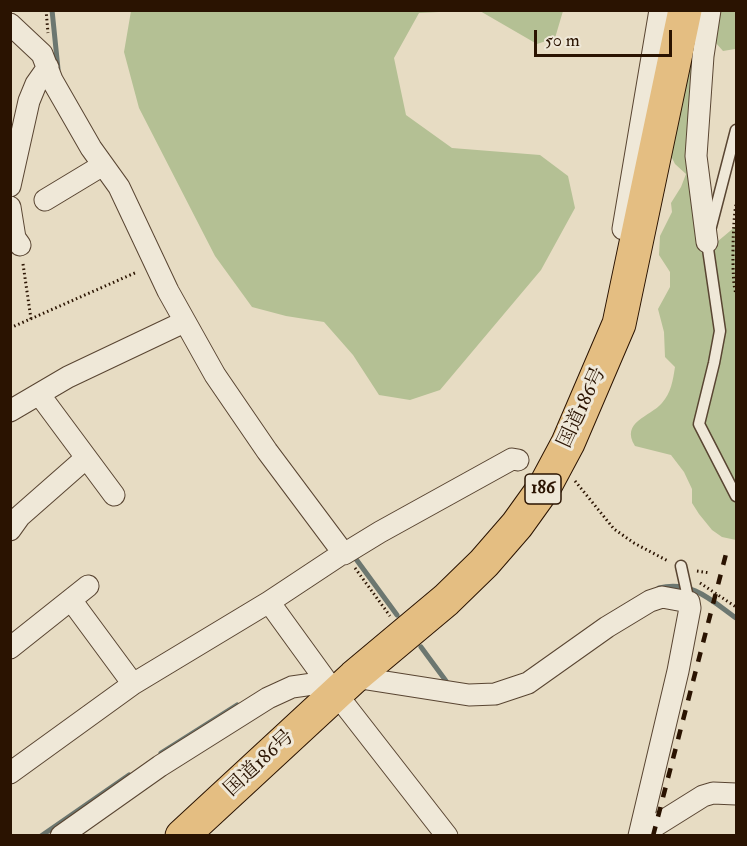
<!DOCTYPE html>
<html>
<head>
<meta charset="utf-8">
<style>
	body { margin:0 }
	#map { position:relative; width:747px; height:846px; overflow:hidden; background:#e7dcc3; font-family:"IM FELL Double Pica",serif }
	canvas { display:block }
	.frame { position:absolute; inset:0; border:12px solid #2a1301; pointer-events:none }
	.scale { position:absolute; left:534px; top:30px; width:138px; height:27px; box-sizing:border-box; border:3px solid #2a1301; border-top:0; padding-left:8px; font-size:18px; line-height:21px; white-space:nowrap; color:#2a1301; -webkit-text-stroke:4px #efe8d8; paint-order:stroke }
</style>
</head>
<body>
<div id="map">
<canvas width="747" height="846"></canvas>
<div class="frame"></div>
<div class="scale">50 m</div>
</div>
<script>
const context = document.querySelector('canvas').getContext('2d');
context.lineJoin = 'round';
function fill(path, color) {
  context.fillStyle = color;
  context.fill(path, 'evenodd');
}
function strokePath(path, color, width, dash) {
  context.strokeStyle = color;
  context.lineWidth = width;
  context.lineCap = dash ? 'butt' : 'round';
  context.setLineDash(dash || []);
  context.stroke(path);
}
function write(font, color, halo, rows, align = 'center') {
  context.font = font + ' "IM FELL Double Pica","Noto Serif JP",serif';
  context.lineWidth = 6;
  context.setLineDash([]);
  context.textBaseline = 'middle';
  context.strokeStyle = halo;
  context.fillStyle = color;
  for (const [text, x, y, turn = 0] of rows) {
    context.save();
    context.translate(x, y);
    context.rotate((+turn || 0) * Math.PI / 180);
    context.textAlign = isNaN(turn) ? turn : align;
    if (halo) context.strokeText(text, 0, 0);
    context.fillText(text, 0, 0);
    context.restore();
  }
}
fill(new Path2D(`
	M131,11H459L419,13L394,58L406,115L452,148L540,155L568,176L575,208L541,270L440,390L410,400L379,395L353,355L324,322L286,316L252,307L215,256L139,108L124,52Z
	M480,11H563L555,38L537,44Z
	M720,11H736L735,49L723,51L715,42Z
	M693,64L696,241L699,247H711L736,226V540L722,537L712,530L699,514L692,503V489L684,472L671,455L635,446C620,422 650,417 662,403C671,393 673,380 675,367L665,357L664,332L658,309L670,287V272L659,255L660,236L672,212L671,203L681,187L686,174L675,164L671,156L683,102L687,70Z`), '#b4c094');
strokePath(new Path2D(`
	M52,10L58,69
	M353,555L397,615
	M659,588C691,580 711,600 736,618
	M421,647L446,681
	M161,753L237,705
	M41,836L129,775`), '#6c7770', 5);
const service = new Path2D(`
	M736,130L707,242L720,331L714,363L699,424L736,496
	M681,566L689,602`);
const minor = new Path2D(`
	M10,24L42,54L52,80L91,148L119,187L168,291L215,375L267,451L344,554L380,532L512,459L518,460
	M10,186L29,101L36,84L48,67
	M45,200L103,165
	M10,207L15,238L20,245
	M623,229L660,10
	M707,242L696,156L703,56L710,10
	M39,394L114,495
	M10,411L68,377L184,322
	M10,530L20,516L86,458
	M343,553L269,602L327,682L447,836
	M71,600L133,684
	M10,648L88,586
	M354,677L469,695L495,694L528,683L607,627L650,601L662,597L689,602L690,608L678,671L639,836
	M10,773L133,684L269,602
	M61,836L160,766L268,698L292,687L327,682
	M639,836L703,796L713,793L736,794`);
const trunk = new Path2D(`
	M182,836L354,677L446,600L484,563L517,525L545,486L568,443L619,324L685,10`);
strokePath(service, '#594532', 13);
strokePath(minor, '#594532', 23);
strokePath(trunk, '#2a1301', 35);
strokePath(new Path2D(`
	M46,10L48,33
	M736,205C733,216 731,284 736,293
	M23,264L31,319
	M10,328L137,272
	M575,481L614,529L634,543L668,561
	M355,568L390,616
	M697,571L710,573
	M700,583L736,607`), '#2a1301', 3, [1.5, 3]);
strokePath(service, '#efe8d8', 10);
strokePath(minor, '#efe8d8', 21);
strokePath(trunk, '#e4be82', 33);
strokePath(new Path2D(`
	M653,836L726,554`), '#2a1301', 4.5, [10, 10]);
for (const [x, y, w] of [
	[543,489,36]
]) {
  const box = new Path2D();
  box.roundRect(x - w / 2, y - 15, w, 30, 4.5);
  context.fillStyle = '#efe8d8';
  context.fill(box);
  strokePath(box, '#2a1301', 1.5);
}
write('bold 18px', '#2a1301', null, [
	["186",543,489]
]);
write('20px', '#2a1301', '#efe8d8', [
	["国道186号",583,408,-65],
	["国道186号",260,764,-43]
]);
</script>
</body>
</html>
